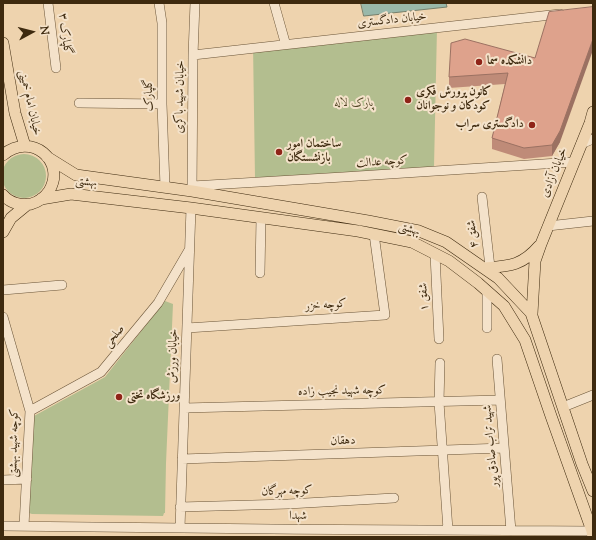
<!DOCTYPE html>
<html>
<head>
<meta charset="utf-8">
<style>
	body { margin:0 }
	#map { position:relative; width:596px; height:540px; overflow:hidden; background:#eed3ae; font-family:"Sorts Mill Goudy",serif }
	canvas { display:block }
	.frame { position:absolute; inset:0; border:4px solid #3e2a0f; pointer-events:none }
	.north { position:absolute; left:12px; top:12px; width:40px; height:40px; -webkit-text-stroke:3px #f4e2ca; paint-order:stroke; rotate:83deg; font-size:11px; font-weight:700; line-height:16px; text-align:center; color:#3e2a0f }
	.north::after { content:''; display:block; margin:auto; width:14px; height:18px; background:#3e2a0f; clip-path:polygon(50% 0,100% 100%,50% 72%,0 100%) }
</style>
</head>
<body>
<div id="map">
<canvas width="596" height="540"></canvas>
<div class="frame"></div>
<div class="north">N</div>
</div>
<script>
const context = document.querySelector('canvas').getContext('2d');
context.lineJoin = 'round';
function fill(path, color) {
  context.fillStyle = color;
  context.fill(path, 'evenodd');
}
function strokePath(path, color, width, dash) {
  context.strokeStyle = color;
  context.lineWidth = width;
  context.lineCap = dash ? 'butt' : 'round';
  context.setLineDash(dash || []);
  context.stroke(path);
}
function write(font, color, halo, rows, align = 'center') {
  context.font = font + ' "Sorts Mill Goudy",Amiri,serif';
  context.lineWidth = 4;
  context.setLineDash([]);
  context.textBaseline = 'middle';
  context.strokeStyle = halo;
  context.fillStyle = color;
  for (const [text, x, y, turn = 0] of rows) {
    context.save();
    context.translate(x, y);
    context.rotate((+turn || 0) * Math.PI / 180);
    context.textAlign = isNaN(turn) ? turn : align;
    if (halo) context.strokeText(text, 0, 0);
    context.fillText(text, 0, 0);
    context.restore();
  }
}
fill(new Path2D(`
	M437,28L434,167L255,178L253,45Z
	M2 176a22 22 0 1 1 44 0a22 22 0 1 1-44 0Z
	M165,301L173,304L166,463L165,513H164L163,516L32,514L29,513L30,424L34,416L105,377Z`), '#b3be8f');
const water = new Path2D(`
	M361,3H446L447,7L364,16Z`);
fill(water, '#99b8aa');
strokePath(water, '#757f6c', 1);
const minor = new Path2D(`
	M48,3L56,68
	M159,3L162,23V104L165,187
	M274,3L285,42
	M193,55L560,14
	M79,103L162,104
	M581,144L593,139
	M192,186L343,177L574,162
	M192,191L193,55L195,3
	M482,197L490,267
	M548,226L593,221
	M435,254L439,339
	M260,273L261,218
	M3,290L62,285
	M3,317L30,411L24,526
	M187,328L385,315L374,234
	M487,328V291
	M497,359L511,531
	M440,363L439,402L448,530
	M563,407L593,395
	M184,408L500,400
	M30,411L101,372L158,303L189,250
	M182,459L504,448
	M3,480L27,479
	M180,507L288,504L394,498
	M3,526C199,529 396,530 592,531
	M180,528L191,208`);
const major = new Path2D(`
	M3,43L15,113L25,146
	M3,155C31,131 67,161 49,191C45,197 38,202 31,204C21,206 10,203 3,195
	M47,157L76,175L192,191L368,221L419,231L446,242L498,278L531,313L582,464L593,491
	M41,199L71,194L191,208L358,231L412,242L449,261L478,283L504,306L525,340L551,416L592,531L593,537
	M3,232L11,218L28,204
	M484,268C509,266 522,266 539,246
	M532,314L535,261L541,244L590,123L593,112`);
strokePath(minor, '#6a5437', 10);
strokePath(major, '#3e2a0f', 12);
strokePath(minor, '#f4e2ca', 9);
strokePath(major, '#eed3ae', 11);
fill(new Path2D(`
	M535,58L560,142L552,156L524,159L492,149V138L505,84L449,88V77Z`), '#bf8b78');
fill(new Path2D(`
	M593,39V50L560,142L552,156V145Z`), '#9b7162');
const building = new Path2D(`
	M593,7V39L560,131L552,145L524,148L492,138L508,73L449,77L451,43L465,39L535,58L549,12Z`);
fill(building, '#dea28c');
strokePath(building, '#9b7162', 1);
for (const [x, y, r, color] of [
	[479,62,4,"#8f2418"],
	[408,100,4,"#8f2418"],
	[532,125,4,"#8f2418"],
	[279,152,4,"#8f2418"],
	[119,397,4,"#8f2418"]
]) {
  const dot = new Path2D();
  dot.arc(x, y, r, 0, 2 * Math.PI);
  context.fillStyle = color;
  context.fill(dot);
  strokePath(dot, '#f4e2ca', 1.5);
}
write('12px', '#3e2a0f', '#f4e2ca', [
	["خیابان دادگستری",392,21,-6],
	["گلپارک ۳",64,34,83],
	["گلپارک",150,95,-91],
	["خیابان شهید باکری",181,97,-89],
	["خیابان امام خمینی",29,103,77],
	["کوچه عدالت",382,163,-4],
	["خیابان آزادی",555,173,-68],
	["بهشتی",86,183,5],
	["بهشتی",409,230,16],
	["شفق ۴",474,234,-97],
	["شفق ۱",425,297,-93],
	["کوچه خزر",326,306,-4],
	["صلحی",115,337,-51],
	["خیابان ورزش",174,356,-88],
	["کوچه شهید نجیب زاده",342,392,-1],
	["دهقان",343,442,-2],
	["کوچه شهید بهشتی",15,443,-89],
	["شهید تراب صادق پور",492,446,-95],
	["کوچه مهرگان",287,492,-2],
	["شهدا",298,517,1]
]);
write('bold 12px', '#3e2a0f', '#f4e2ca', [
	["دانشکده سما",487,62],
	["کانون پرورش فکری",416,93],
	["کودکان و نوجوانان",416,107],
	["دادگستری سراب",524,125,"right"],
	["ساختمان امور",287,145],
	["بازنشستگان",287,159],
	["ورزشگاه تختی",127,397]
], 'left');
write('italic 12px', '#554829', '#f4e2ca', [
	["پارک لاله",354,104]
]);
</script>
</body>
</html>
